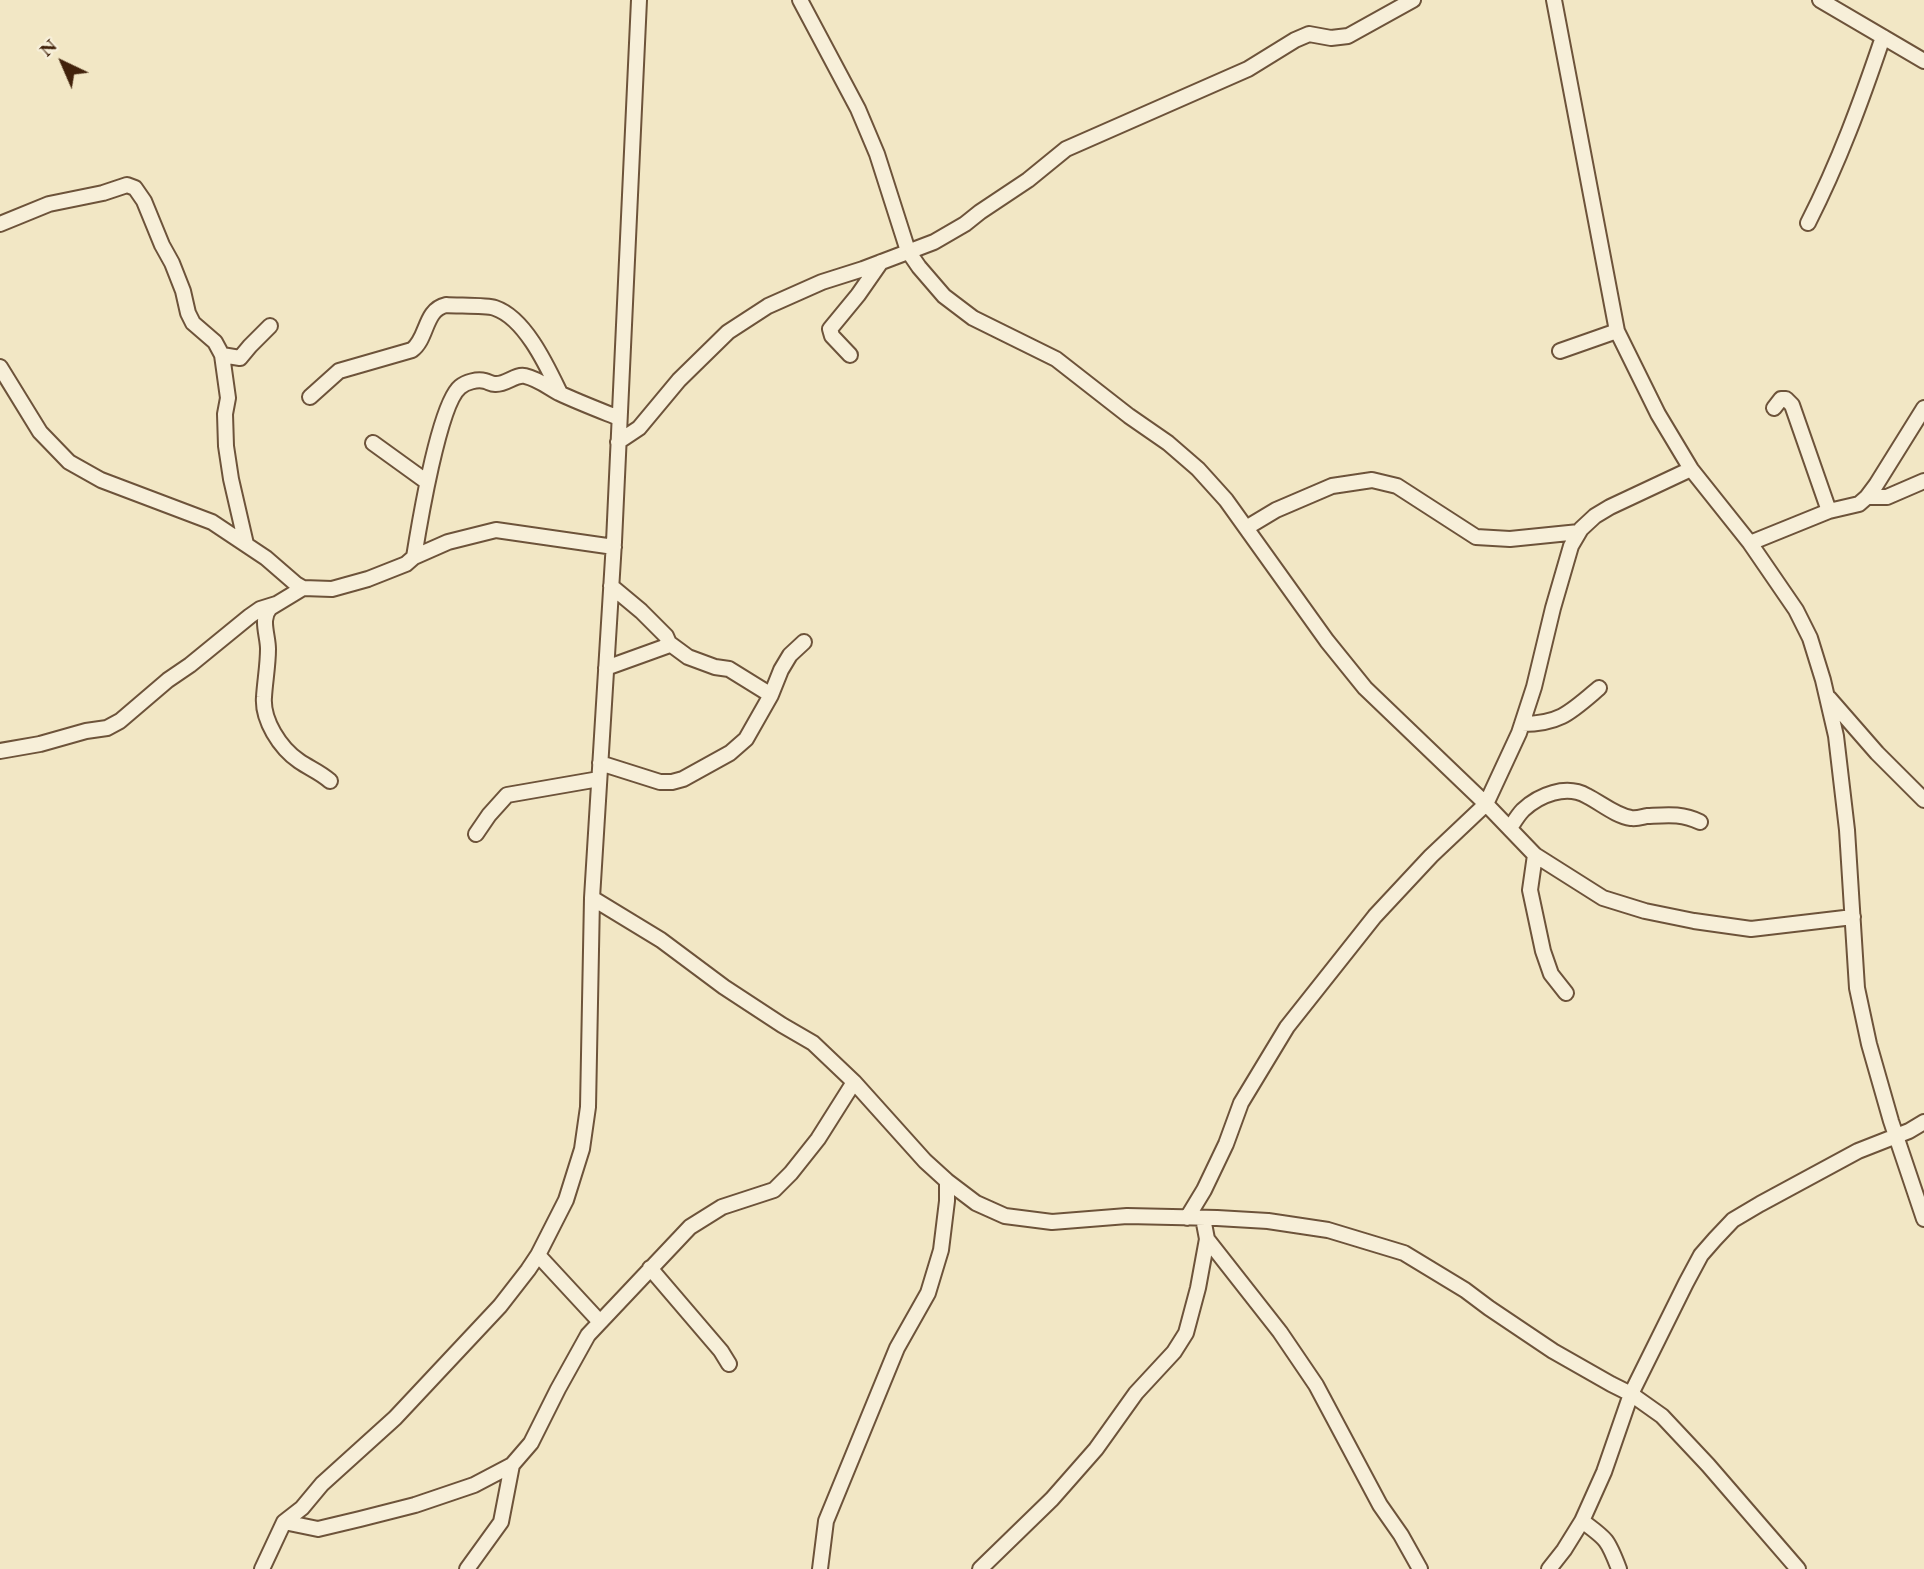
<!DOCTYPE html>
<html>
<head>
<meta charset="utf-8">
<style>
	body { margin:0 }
	#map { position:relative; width:1924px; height:1569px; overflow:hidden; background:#f2e7c5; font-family:"EB Garamond",serif }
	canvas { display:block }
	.north { position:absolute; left:28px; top:28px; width:70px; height:70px; -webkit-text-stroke:5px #f7efd9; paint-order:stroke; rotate:316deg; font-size:19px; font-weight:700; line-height:28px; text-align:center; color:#41220b }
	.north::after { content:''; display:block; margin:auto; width:24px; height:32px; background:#41220b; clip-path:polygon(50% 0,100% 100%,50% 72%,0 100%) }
</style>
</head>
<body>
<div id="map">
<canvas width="1924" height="1569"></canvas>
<div class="north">N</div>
</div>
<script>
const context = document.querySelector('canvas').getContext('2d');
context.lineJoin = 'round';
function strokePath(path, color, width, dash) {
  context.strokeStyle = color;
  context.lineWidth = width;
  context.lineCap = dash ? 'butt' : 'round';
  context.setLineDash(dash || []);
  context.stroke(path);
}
const minor = new Path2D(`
	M800,0L858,109L877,154L908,251L919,267L944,296L973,318L1056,359L1129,416L1168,443L1198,469L1226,500L1327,641L1365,688L1486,804L1535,855L1603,898L1645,911L1694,921L1751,929L1853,917
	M1554,0L1617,331L1658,414L1691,469L1750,543L1796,610L1810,638L1823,680L1836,736L1847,830L1857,988L1869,1044L1891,1121L1924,1219
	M1820,0L1924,61
	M1808,223C1839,162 1861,102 1883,37
	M0,224L49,204L103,193L127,185L135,188L144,201L162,245L172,263L183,291L188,313L193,323L215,342L222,355
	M1560,351L1617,331
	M850,355L832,336L830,329L858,295L881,262
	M0,367L40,432L69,462L101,480L212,522L266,558L296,584L303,588L332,589L368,579L406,564L414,557L448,542L496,530L614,547
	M310,397L339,371L412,350C428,338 424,310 446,305C457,306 486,305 495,308C525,318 547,366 560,393
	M1774,408L1781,399H1786L1792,405L1829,511
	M618,442L639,428L679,380L728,332L768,306L822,282L863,269L934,242L965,224L980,212L1028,180L1066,149L1248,69L1295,40L1309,34L1331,38L1348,36L1413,0
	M373,443L427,482
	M1867,497H1887L1924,481
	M1246,528L1276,510L1332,486L1372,480L1397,486L1476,537L1510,539L1579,532
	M1750,543L1829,511L1859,504L1867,497L1876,485L1924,408
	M246,544L231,479L226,446L225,414L228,398L222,355L240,358L250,346L270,326
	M414,557C419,526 439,404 460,387C466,382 477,379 485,381C489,382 491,384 495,384C506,385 515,374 525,376C538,379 548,387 559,393C578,402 599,410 619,418
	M611,586L641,611L666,636L669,643L688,657L715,667L729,669L771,695
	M303,588L270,608C260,619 268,635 268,649C268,665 265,681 264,697C262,720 280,748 299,761C309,768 320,772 330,781
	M606,668L667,646L669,643
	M1829,698L1877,753L1924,800
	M1522,724C1560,724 1571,712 1599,688
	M0,751L40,744L86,731L107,728L120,721L168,680L190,665L250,616L260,609L276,604
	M600,763L660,782H672L683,779L730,753L746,739L771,695L781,670L790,655L804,642
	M1510,828C1514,822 1518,815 1523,810C1539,795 1566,784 1587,796C1601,803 1616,816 1631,818C1636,819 1642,817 1647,816C1667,815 1682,813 1700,822
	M476,834L489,815L507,795L599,779
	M1535,855L1530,890L1543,951L1551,974L1566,993
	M592,898L661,940L724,987L782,1025L813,1043L854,1082L925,1161L947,1181L976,1203L1005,1216L1052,1222L1127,1216L1217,1218L1268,1221L1328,1230L1404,1253L1465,1290L1489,1308L1553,1351L1611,1384L1631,1394L1662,1416L1708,1465L1798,1569
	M1187,1218L1204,1190L1226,1144L1241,1103L1287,1027L1375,916L1431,856L1486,804L1519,733L1534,687L1553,608L1571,546L1581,529L1595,516L1610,507L1691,469
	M1207,1239L1280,1332L1316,1385L1380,1505L1401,1535L1420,1569
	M538,1255L600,1322
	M650,1268L721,1351L729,1364
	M1582,1521C1607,1539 1608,1540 1619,1569
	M284,1522L318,1529L360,1519L415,1505L474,1485L512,1465L531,1443L558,1389L588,1335L690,1227L722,1207L774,1190L791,1173L818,1139L854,1082
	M262,1569L284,1522L302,1508L322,1484L395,1418L500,1306L528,1270L538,1255L566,1200L582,1149L588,1107L592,898L614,542L639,0
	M467,1569L501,1522L512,1465
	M820,1569L826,1521L897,1348L928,1293L941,1250L947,1201V1181
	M980,1569L1052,1499L1096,1449L1136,1393L1174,1352L1186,1333L1198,1288L1207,1239L1203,1218
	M1549,1569L1564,1550L1582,1521L1604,1472L1631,1394L1686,1283L1701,1255L1715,1239L1733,1220L1760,1204L1858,1151L1909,1131L1924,1122`);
strokePath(minor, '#6d533a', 18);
strokePath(minor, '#f7efd9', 14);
</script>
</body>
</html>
